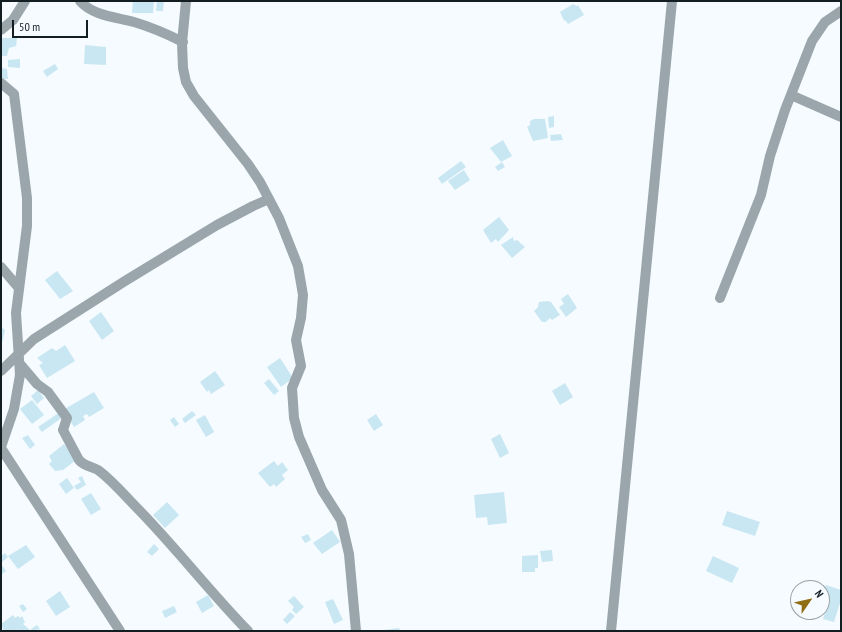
<!DOCTYPE html>
<html>
<head>
<meta charset="utf-8">
<style>
	body { margin:0 }
	#map { position:relative; width:842px; height:632px; overflow:hidden; background:#f5fbfe; font-family:"PT Sans Narrow",sans-serif }
	canvas { display:block }
	.frame { position:absolute; inset:0; border:2px solid #131e22; pointer-events:none }
	.north { position:absolute; left:790px; top:580px; width:40px; height:40px; box-sizing:border-box; background:#f5fbfe; border:1px solid #9ba3a6; border-radius:50%; rotate:56deg; font-size:11px; font-weight:700; line-height:16px; text-align:center; color:#131e22 }
	.north::after { content:''; display:block; margin:auto; width:14px; height:18px; background:#906e14; clip-path:polygon(50% 0,100% 100%,50% 72%,0 100%) }
	.scale { position:absolute; left:12px; top:20px; width:76px; height:18px; box-sizing:border-box; border:2px solid #131e22; border-top:0; padding-left:5px; font-size:12px; line-height:14px; white-space:nowrap; color:#131e22; -webkit-text-stroke:3px #f5fbfe; paint-order:stroke }
</style>
</head>
<body>
<div id="map">
<canvas width="842" height="632"></canvas>
<div class="frame"></div>
<div class="north">N</div>
<div class="scale">50 m</div>
</div>
<script>
const context = document.querySelector('canvas').getContext('2d');
context.lineJoin = 'round';
function fill(path, color) {
  context.fillStyle = color;
  context.fill(path, 'evenodd');
}
function strokePath(path, color, width, dash) {
  context.strokeStyle = color;
  context.lineWidth = width;
  context.lineCap = dash ? 'butt' : 'round';
  context.setLineDash(dash || []);
  context.stroke(path);
}
fill(new Path2D(`
	M133,1H154L153,13H132Z
	M157,1H164L163,11H156Z
	M573,4L577,6L578,5L584,15L568,24L565,20L564,21L560,12Z
	M1,38H17L16,46L9,48L7,56H1Z
	M85,45L106,47V65L84,64Z
	M20,59V68L8,67V60Z
	M55,64L58,69L47,77L43,71Z
	M2,68L7,69L8,79H2Z
	M554,116V127L549,128L548,117Z
	M534,119H545L548,138L533,141L527,127L530,125V121Z
	M561,134L563,140L551,141L550,135Z
	M503,140L512,156L501,162L490,148Z
	M461,161L466,167L442,184L438,178Z
	M502,162L505,167L498,171L495,167Z
	M464,170L470,180L455,190L448,181Z
	M499,217L509,230L498,242L496,239L491,243L483,230Z
	M513,237L514,241L517,240L525,247L512,258L501,245Z
	M57,271L73,291L60,299L45,280Z
	M568,294L577,308L566,317L559,307L564,304L561,299Z
	M548,301L551,302L560,315L552,320L550,318L546,322H542L534,311L538,307L539,302Z
	M101,312L114,331L102,340L89,321Z
	M1,327L5,330L2,343H1Z
	M65,345L75,361L47,378L39,365L43,363L37,358L52,348L56,351Z
	M280,358L293,378L281,387L267,367Z
	M215,371L225,385L211,394L209,390L207,392L200,382Z
	M269,379L279,391L274,395L264,383Z
	M565,383L573,397L560,405L552,391Z
	M38,390L44,398L37,404L31,396Z
	M94,392L104,408L89,417L87,414L83,416L85,420L74,427L63,410Z
	M32,400L44,415L32,424L20,409Z
	M192,411L196,415L185,423L182,419Z
	M60,412L63,417L42,432L38,427Z
	M376,414L383,425L374,431L367,420Z
	M205,415L214,432L206,437L196,420Z
	M174,417L179,424L175,427L170,420Z
	M500,434L509,453L500,458L491,439Z
	M28,435L35,445L30,449L22,438Z
	M64,444L76,460L63,470L55,471L49,464L52,461L49,456Z
	M274,461L278,466L282,462L288,470L282,475L285,479L276,487L274,484L270,487L258,473Z
	M82,476L86,485L77,490L74,486L81,482L78,478Z
	M67,478L74,488L66,494L59,484Z
	M504,492L507,523L488,525L487,517L476,518L474,495Z
	M91,493L101,509L91,515L81,499Z
	M167,502L179,515L165,528L153,515Z
	M727,511L760,522L755,536L722,525Z
	M332,530L340,542L322,554L313,543Z
	M308,534L311,540L305,543L301,537Z
	M154,544L159,549L152,556L147,552Z
	M26,545L35,557L18,569L8,556Z
	M552,550L553,561L542,562L540,551Z
	M5,553L8,557L1,563V556Z
	M538,555V568H535V572H522V556Z
	M713,556L739,568L732,583L706,571Z
	M1,564L6,571L2,574L1,573Z
	M826,585L841,590V600L834,622L823,619L825,612L822,611V599Z
	M60,591L70,607L56,616L46,601Z
	M208,595L214,606L202,613L196,602Z
	M294,596L304,607L296,614L292,610L294,607L288,601Z
	M333,599L343,620L334,624L325,602Z
	M23,604L27,609L23,612L19,606Z
	M174,606L177,612L165,618L162,611Z
	M290,612L295,616L287,624L283,620Z
	M13,615L15,618L18,616L20,618L22,616L25,622L23,624L30,630L4,631L1,624Z
	M37,625L40,629L32,631L31,629Z
	M399,628L400,631H383V630Z`), '#c9e7f3');
strokePath(new Path2D(`
	M80,1C93,16 116,17 134,22C151,27 167,34 183,42
	M186,1L182,43L183,68L186,82L194,96L248,164L260,182L279,218L298,266L303,295L301,318L296,340L301,366L292,388L294,418L299,437L322,490L341,520L349,554L356,631
	M1,30L13,20L25,1
	M1,83L14,94L27,198V226L16,313L20,375L14,409L1,447
	M791,95L841,117
	M1,267L18,287
	M720,298L761,195L770,156L785,110L812,41L825,22L841,11
	M20,364L37,384L48,392L67,418L63,430L79,460C84,466 91,466 98,470C113,481 126,497 139,510C177,549 210,592 248,631
	M1,371L34,339L125,281L217,225L253,206L269,199
	M1,448L120,631
	M611,631L672,1`), '#9aa6ab', 10);
</script>
</body>
</html>
